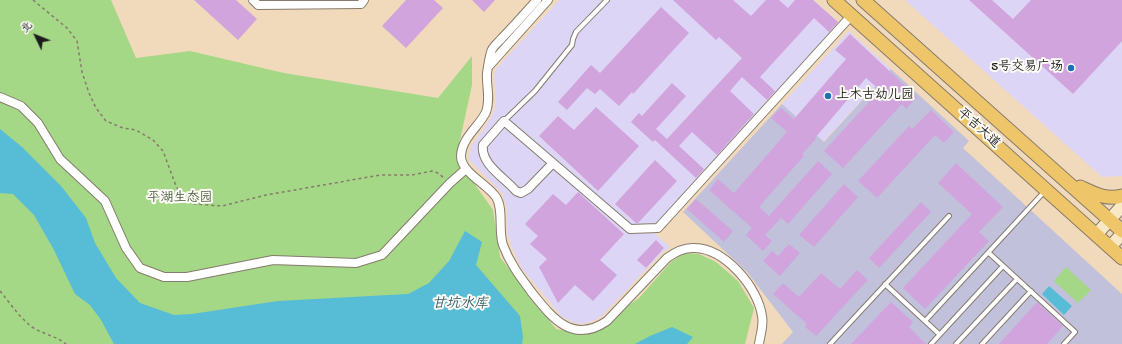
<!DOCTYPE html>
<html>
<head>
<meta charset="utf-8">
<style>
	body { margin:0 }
	#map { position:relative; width:1122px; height:344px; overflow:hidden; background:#f1dabb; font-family:"Gochi Hand","LXGW WenKai TC",sans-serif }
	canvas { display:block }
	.north { position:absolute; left:16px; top:16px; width:40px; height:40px; -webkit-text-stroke:3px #fdfcf7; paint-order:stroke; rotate:313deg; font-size:11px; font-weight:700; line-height:16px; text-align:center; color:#1c1c1c }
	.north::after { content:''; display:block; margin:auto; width:14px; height:18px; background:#1c1c1c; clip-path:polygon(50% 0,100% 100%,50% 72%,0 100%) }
</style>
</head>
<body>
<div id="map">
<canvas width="1122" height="344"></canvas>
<div class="north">北</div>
</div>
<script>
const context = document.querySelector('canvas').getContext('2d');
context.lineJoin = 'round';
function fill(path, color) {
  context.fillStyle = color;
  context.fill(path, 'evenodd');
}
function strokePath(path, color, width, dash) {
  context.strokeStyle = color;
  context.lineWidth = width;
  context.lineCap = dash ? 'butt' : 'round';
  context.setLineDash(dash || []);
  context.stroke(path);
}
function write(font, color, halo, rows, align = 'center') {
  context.font = font + ' "Gochi Hand","LXGW WenKai TC",sans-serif';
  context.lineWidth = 4;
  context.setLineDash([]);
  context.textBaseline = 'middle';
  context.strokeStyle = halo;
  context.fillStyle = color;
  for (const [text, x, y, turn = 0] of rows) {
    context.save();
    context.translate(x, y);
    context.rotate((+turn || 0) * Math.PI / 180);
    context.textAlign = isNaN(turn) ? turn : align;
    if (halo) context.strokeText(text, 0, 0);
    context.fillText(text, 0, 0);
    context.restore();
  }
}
fill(new Path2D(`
	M559,0H814L840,24L651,230L670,247L662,253L602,316L593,321L583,324L574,323L561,316L522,269L514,252L507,233V210L503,194L469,160V155L472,145L487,124L492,115L496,104V92L494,78L495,70Z
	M905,0H1122V176L1102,177Z
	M849,31L891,69L823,142L782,104Z`), '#ddd5f6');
fill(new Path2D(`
	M891,69L969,141L963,148L1122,294V344H782L793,332L747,272L683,212L782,104L824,142Z`), '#c2c1dc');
fill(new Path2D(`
	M0,0H111L136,58L190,51L284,73L438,98L472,56V85L456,158L493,210L500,257L556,329L587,335L639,298L671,262L685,253L699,254L716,262L738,281L754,308L745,344H0Z
	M1066,267L1091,290L1078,303L1054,281Z`), '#a4d786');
fill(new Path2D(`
	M0,129L22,147L61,186L86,218L95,243L116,278L140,303L174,315L192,314L278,301L408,294L429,283L449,261L465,231L482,242L476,265L520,316L523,337L522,344H114L101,320L90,305L75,294L54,250L34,215L13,194L0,193Z
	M1049,286L1072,306L1064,315L1042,294Z
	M672,327L693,337L687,344H635L650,336Z`), '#57bcd6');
fill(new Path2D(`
	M194,0H236L257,19L238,40Z
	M406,0H434L443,8L406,48L382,26Z
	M472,0H495L484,12Z
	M673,0H733L751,16L766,0H779L788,8L795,0H813L838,22L829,32L814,18L760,77L775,91L767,100L742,77L730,91L754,114L717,155L692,132L679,146L704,169L696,178L655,140L653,142L631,122L639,113L642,116L672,83L686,96L656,129L667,139L742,58L719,37L716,40Z
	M969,0H992L1013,19L1031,0H1122V41L1073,94Z
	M661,7L689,33L633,94L632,92L619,106L600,89L595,94L587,88L567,110L558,102L591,65L600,73Z
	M850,34L917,97L906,109L902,104L843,168L824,151L880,90L866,78L815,138L816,139L802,154L804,156L759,207L769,216L818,161L832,174L788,224L781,218L765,235L772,241L763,251L746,235L752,228L709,190L718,179L734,193L787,132L771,118L781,108L794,119L846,59L835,50Z
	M596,107L639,146L598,191L539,136L558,116L574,130Z
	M931,110L954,132L944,143L935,135L877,198L858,181L909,126L912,129Z
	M655,160L677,181L638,223H636L615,204Z
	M956,163L1003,207L979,232L989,241L925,309L903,288L972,214L938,183Z
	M844,184L858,197L814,247L799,235Z
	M578,192L624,234L600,260L617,275L593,301L575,285L558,303L539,267L547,259L530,244L538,236L525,224L553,194L566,205Z
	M696,199L733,231L724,242L687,209Z
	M921,202L931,212L879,268L869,258Z
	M656,240L664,248L646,268L637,260Z
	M789,244L800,253L780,276L763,261L772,251L778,256Z
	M857,270L868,280L816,336L805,327L807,324L773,294L783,283L799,297L821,273L840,289Z
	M891,302L913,322L909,327L926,344H851Z
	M1037,302L1063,326L1047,344H999Z`), '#d1a4dd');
const lane = new Path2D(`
	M504,121L535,91L572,45L573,39L576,32L607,0
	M989,253L1075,332L1064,344
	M885,284L939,334
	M925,321L1044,192
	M830,344L949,216
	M931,344L1003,266
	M956,344L1017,279
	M982,344L1031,291`);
const street = new Path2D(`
	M253,0L258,5L361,4L364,0
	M537,0C525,13 514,26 502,38C499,42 492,47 491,52C489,59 488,66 487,73C486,87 491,98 486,112C479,127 461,138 461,157C462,173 487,184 496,197C504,209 498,231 503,245C510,264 521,278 533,294C553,319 573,344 607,321L667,258C675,252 684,247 695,248C725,249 758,287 762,316C764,325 760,336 759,344
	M489,66L548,0
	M0,97L21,106L38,123L60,159L105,201L126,248L140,268L164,277H187L273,260L356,263L382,255L450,183L466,169
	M553,163L528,189L521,193L516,191C505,178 480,164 483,145L504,121L630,229L658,228L851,16`);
const secondary = new Path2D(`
	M1096,235L1122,206
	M1110,247L1122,234`);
const primary = new Path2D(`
	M834,0L1122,258
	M863,0L1122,231
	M1080,187C1095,194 1106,200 1122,196`);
strokePath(lane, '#867b6c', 6);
strokePath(street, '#867b6c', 10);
strokePath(secondary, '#867b6c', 14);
strokePath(primary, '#867b6c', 15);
strokePath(new Path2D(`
	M33,0L67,28L77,41L82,72L89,93L96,108L106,121L123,128L136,130L153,140L163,151L176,186L183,198L195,204L222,206L266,195L380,175H412L432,171L438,173L444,178
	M0,291C10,303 19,317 32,327C43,334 56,336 66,344`), '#867b6c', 1.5, [3, 3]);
strokePath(lane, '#fff', 4);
strokePath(street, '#fff', 8);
strokePath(secondary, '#f8e8c3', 12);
strokePath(primary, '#eec569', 13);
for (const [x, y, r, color] of [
	[1071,68,4,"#1f6fb2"],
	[828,96,4,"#1f6fb2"]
]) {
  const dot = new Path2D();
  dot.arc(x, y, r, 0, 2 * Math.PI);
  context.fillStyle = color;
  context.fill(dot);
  strokePath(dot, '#fdfcf7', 1.5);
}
write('13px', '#1c1c1c', '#fdfcf7', [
	["5号交易广场",1063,68],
	["上木古幼儿园",836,96,"left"]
], 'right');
write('13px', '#1c1c1c', '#fdfcf7', [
	["平吉大道",978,129,42]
]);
write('13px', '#4c5d41', '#fdfcf7', [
	["平湖生态园",180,199]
]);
write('italic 14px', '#345c66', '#fdfcf7', [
	["甘坑水库",460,305]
]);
</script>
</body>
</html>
